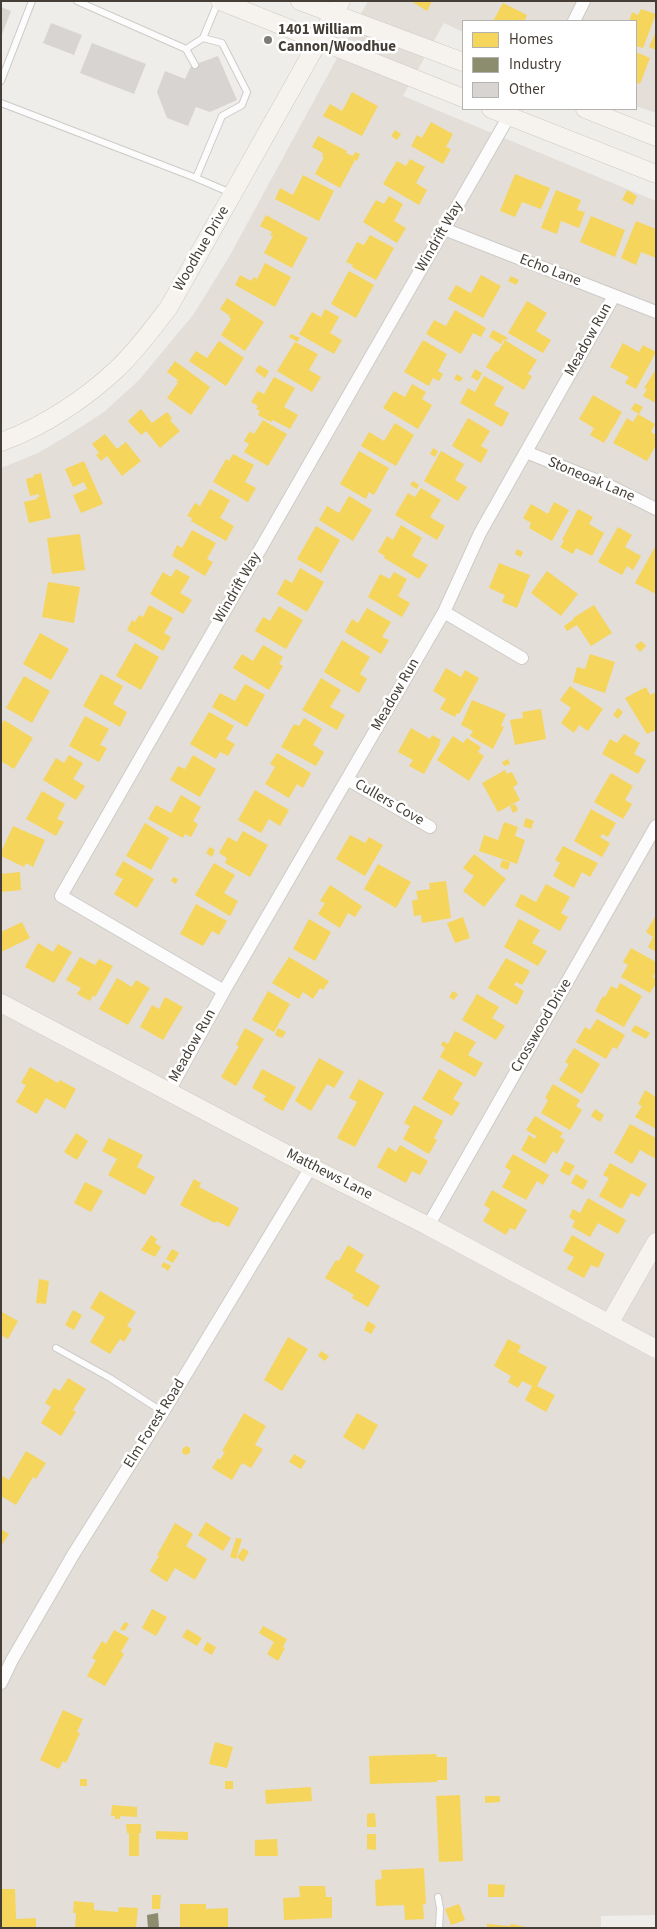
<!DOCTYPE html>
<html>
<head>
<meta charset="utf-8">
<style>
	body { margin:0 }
	#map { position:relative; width:657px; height:1929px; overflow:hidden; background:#efedea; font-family:"Source Sans 3",sans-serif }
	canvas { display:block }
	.frame { position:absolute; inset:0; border:2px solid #443e37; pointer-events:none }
	.legend { position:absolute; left:462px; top:20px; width:175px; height:90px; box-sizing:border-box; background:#fff; border:1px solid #b4b2af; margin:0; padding:6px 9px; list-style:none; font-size:15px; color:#443e37 }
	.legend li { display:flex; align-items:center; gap:10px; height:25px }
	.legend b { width:25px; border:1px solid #b4b2af }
</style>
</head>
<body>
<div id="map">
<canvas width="657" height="1929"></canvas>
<div class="frame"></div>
<ul class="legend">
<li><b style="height:14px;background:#f6d55c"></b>Homes</li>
<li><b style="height:14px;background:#8c8c6e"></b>Industry</li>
<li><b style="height:14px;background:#d7d4d1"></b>Other</li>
</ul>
</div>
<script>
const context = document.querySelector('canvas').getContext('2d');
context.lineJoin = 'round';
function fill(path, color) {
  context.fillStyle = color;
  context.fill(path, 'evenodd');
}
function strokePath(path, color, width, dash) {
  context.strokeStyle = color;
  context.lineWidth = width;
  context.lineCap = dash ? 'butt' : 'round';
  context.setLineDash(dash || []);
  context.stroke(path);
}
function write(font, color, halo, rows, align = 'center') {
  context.font = font + ' "Source Sans 3",sans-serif';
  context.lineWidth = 5;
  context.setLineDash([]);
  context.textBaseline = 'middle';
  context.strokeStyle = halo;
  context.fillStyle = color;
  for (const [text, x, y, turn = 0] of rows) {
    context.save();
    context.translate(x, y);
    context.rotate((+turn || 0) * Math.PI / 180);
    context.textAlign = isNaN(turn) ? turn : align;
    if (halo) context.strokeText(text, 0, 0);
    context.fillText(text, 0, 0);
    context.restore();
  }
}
fill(new Path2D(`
	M368,1H656V113L636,106V21H463V32L444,23L403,96L656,201V1915L601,1916V1928H1V468L38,453L70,434L104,412L139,380L193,315L229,257Z`), '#e3ded8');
fill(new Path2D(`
	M411,1H432L427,11Z
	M503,3L527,15L525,20L528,21H493Z
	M641,9L656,14L643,48L636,46V21H629L632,12L638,15Z
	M656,31V50L649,47Z
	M636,52L650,58L640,84L636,82Z
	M352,92L378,106L362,136L323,116L330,104L342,111Z
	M431,122L453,134L446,147L451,149L443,164L411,146L417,135L422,138Z
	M395,130L401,134L397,140L391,136Z
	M318,136L347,151L346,153L353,156L355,152L360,154L357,161L355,160L340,188L315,174L324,157L322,156L323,153L312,147Z
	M410,159L425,167L416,183L427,190L419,205L383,184L397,161L406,166Z
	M515,174L550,188L541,209L522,202L515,217L500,211Z
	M303,175L334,191L319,221L275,199L280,188L293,195Z
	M556,190L581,200L577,210L585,212L579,228L561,221L557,234L541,228Z
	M627,190L637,196L633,205L622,200Z
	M389,196L403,204L394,221L406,228L397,243L363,222L376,200L384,204Z
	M266,215L308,238L292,268L264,253L273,236L270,235L272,232L260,226Z
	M591,216L625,230L615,257L580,242Z
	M636,221L656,229V258L641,252L636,265L621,258Z
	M370,235L394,248L376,280L352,267L353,265L346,262L357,242L364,245Z
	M265,263L291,277L275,307L235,285L240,275L251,281L254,277L257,279Z
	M349,271L374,285L356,318L331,304Z
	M481,275L501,286L483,318L448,299L456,285L471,293Z
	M511,276L519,280L516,285L508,281Z
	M227,298L264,322L245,351L221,335L231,319L229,317L230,316L220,309Z
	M527,301L547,313L536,331L551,340L543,353L508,333Z
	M325,309L339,317L330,333L342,340L334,354L299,334L312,312L321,317Z
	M455,310L486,328L481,337L473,333L461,354L426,334L434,320L446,326Z
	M493,330L508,338L506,340L504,339L501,344L489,337Z
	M291,334L300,338L298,342L289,337Z
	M423,340L447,354L438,371L443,374L439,381L433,378L429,386L404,372Z
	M505,340L537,360L528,374L532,376L524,390L486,367L496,351L498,352Z
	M219,341L244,358L226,386L189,361L196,351L207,358Z
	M295,342L318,354L309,370L321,377L312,392L277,371Z
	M623,343L639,352L643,345L656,352L636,389L625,383L629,377L610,367Z
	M175,361L210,387L191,415L167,398L178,383L176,382L178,380L167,372Z
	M259,365L269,371L265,378L255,371Z
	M475,369L482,373L478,381L471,377Z
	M656,369V403L643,396L647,389L644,388Z
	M457,374L463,378L460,382L454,379Z
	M484,376L504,387L494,405L509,413L502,427L460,403L468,388L475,392Z
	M274,377L295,388L284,407L298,415L290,429L273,420L271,422L258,415L260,411L256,409L258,406L251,402L258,391L264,394Z
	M412,384L426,392L422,399L432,405L418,429L383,408L394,391L405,397Z
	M593,395L622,412L604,443L590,435L594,428L579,419Z
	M635,403L643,407L639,414L631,409Z
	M141,409L152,423L167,412L172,418L170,420L180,431L160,448L146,431L141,435L128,421Z
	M638,414L655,424L651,432L656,435V445L647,461L613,443L627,418L633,422Z
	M468,418L490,431L481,446L488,450L481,463L452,446Z
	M263,420L287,434L268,466L244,452L249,444L244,441L250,431L254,434Z
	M395,423L414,435L396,466L361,446L369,432L384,441Z
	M105,434L117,449L126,442L141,461L122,476L107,456L101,461L96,455L99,453L92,444Z
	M433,448L438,451L435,457L430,454Z
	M359,451L389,468L374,495L369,492L366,499L340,484Z
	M441,451L464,464L455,480L467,487L458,501L424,481Z
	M233,454L254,465L245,482L256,488L248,502L213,482L226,459L229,461Z
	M84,461L103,504L81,513L73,495L87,489L84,482L73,487L65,469Z
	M41,473L51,518L29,523L24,502L37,499V497H39V494L30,496L26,479L34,477L33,475Z
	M413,481L419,485L417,489L410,485Z
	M421,488L441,500L430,517L445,526L437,540L395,515L408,493L415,497Z
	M210,489L230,500L220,518L234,526L226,541L191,521L192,518L187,516L195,503L200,506Z
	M349,496L372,510L353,541L319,520L327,506L339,513Z
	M554,502L569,510L552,541L529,528L531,523L523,518L531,504L548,514Z
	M578,509L593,517L589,524L604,533L592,556L576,548L573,554L560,547L564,541L562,540Z
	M401,525L422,538L412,556L428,565L419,579L384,558L385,556L378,552L387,536L393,540Z
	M316,526L340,540L321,573L297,559Z
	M618,527L632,535L625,547L641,556L633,570L627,566L622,575L598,562Z
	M192,530L216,543L207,559L213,562L205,576L172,556L177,545L182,548Z
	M80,534L85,570L52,574L47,538Z
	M656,545V594L635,583Z
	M517,549L523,552L521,557L515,554Z
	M499,563L530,575L517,608L502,602L505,595L489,588Z
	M300,568L324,582L307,612L277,594L285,579L292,583Z
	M176,569L190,577L180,593L192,600L183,614L150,594L163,572L171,577Z
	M547,571L578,594L561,616L531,593Z
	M394,572L407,579L398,596L410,603L402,617L368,597L380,574L390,579Z
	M48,582L80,587L74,623L42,617Z
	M149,605L173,618L164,633L171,637L163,651L127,630L132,620L135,622L139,615L143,617Z
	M594,605L612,633L591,646L577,625L567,631L564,626L574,619L573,618Z
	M279,606L303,620L286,649L255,631L263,617L270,621Z
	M367,608L391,622L382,637L389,640L381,654L345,632L352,619L358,623Z
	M40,633L69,649L51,680L23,664Z
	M342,640L370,657L360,674L367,679L359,693L324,672Z
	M641,641L646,646L640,652L635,646Z
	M135,643L159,657L141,690L116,676Z
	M263,645L283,657L279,664L283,666L269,690L233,668L242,654L253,661Z
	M590,654L615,662L605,693L573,682L577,667L585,669Z
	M446,668L461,677L465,670L479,678L459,714L457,713L455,717L440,709L446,699L433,691Z
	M101,674L123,686L113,704L127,712L120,727L83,706Z
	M24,676L50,691L32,723L6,708Z
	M321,678L341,690L330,707L345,715L337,730L302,710Z
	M245,684L265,695L247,727L212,707L220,693L235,701Z
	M570,686L603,709L588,731L579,725L574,733L561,723L571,708L560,700Z
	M646,687L650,695L656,692V730L647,734L625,698Z
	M472,700L506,714L501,726L504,727L493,749L470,736L473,731L461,725Z
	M618,708L623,712L618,719L613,715Z
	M541,709L546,739L515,745L510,720L523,718L522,712Z
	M209,712L234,726L226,739L235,744L228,756L220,752L216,759L190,744Z
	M85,716L109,729L100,745L107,748L99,762L69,746Z
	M304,718L322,729L313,745L324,752L316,766L281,747L294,724L299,726Z
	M4,720L33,738L14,769L1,761V725Z
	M411,728L430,739L432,735L441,740L439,743L440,744L424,774L409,766L413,760L398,752Z
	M624,734L640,743L634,754L646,760L638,774L602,754L610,739L617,743Z
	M453,736L463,743L467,738L481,747L478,752L484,756L469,781L437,760Z
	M277,753L311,773L303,788L297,784L289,798L265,784L275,767L270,764Z
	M69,755L83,763L73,779L85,786L76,800L43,780L56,758L64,763Z
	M193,755L216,769L200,797L170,780L178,766L185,769Z
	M508,759L510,764L504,766L502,762Z
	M505,770L507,774L512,772L518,784L513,787L520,800L498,812L482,783Z
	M611,773L633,786L625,800L632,804L623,819L594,802Z
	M255,790L289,810L280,826L269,819L261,833L238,820Z
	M42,791L65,804L57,819L64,822L56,836L26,819Z
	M181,795L201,807L193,821L198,824L191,837L185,834L183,838L148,819L156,805L171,813Z
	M515,804L518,810L513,813L510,806Z
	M591,809L616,823L608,837L602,834L600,837L610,843L602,857L574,841Z
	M526,818L534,821L531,829L523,826Z
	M504,822L518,827L515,836L525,840L517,864L479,851L484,835L498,840Z
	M145,823L169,838L151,870L126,856Z
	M13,826L45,840L33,867L26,863L24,867L1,856V852Z
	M243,831L268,845L250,877L225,863L227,858L219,853L228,837L237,842Z
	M350,835L365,843L369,837L383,845L365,876L336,859Z
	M563,846L598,863L590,877L582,872L574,888L553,876L560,863L555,860Z
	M210,847L215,850L212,857L206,853Z
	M474,854L506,879L484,907L463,891L474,876L463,868Z
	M502,860L510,862L508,870L500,867Z
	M123,861L154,879L137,908L114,894L123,879L115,875Z
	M214,863L235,875L224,893L238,901L230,916L195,895Z
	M378,864L411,882L396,908L364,889Z
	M20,872L21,890L1,892V874Z
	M173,877L178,879L176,884L171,881Z
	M446,881L451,918L422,923L421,915L414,916L412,901L418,899L416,891L430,889L429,883Z
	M546,884L570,897L561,913L568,917L560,931L515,906L521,894L536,902Z
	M330,885L362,906L355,917L348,913L340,928L318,914L325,903L320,901Z
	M196,904L227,921L219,935L212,931L203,946L180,934Z
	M656,915V952L648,947L653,937L646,932Z
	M463,917L470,938L455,943L447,923Z
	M309,919L331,932L315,961L293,949Z
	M519,919L540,930L532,943L547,951L538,966L504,947Z
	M22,922L30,938L1,952V932Z
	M38,943L53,952L58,944L72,952L54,983L25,967Z
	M631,948L656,962V971L653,977L656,979V983L650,993L621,977L628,965L623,962Z
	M80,957L95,965L99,959L113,966L95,997L93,995L90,1001L77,994L81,988L66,980Z
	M289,957L329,981L323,990L320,988L313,999L303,992L299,999L272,983Z
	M506,958L530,971L522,985L516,982L514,985L524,991L517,1005L488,988Z
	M117,978L132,987L136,980L150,988L128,1025L99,1009Z
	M620,983L642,996L624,1027L595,1011L603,996L605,997L611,986L617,989Z
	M268,991L290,1004L274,1032L252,1020Z
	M453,991L458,994L454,1000L449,997Z
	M477,994L499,1007L492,1018L505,1026L496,1040L462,1020Z
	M165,997L183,1007L163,1040L140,1027L152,1005L159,1009Z
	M597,1019L625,1035L617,1049L613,1047L606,1059L576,1042L585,1027L590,1030Z
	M635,1025L650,1033L646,1039L631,1031Z
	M245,1028L264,1039L236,1086L221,1077L239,1046L236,1045Z
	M278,1028L286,1032L282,1038L275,1035Z
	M455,1031L476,1042L468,1055L483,1063L475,1077L440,1057L445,1048L441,1045L443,1041L448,1044Z
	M574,1048L600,1064L582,1094L559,1080L569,1064L565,1062Z
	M319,1058L344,1072L334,1088L327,1084L311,1111L295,1101Z
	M30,1067L58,1083L60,1080L76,1089L65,1109L46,1098L37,1114L16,1102L26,1085L21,1083Z
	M262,1069L296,1087L283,1111L263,1100L266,1096L252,1088Z
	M439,1069L463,1083L453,1099L460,1103L452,1116L422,1099Z
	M359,1079L384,1093L355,1147L337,1138L357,1102L349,1098Z
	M553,1084L580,1100L576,1106L582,1110L570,1130L541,1113L548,1100L545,1098Z
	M645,1090L656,1097V1129L635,1117L642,1106L638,1104Z
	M414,1105L443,1121L434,1138L437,1140L429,1154L403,1139L410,1126L404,1123Z
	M595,1109L604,1115L600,1122L591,1116Z
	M535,1116L563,1133L560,1137L565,1140L557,1154L553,1151L545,1164L521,1150L529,1135L535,1139L536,1136L526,1130Z
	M630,1124L656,1138V1159L640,1150L632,1164L614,1153Z
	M76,1133L88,1141L77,1160L64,1152Z
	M109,1138L143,1155L137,1167L155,1177L145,1195L108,1175L117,1159L102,1151Z
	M400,1145L428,1161L420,1175L412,1171L406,1183L377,1167L388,1147L396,1152Z
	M513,1154L549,1175L543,1185L537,1181L526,1200L502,1187L511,1171L505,1167Z
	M565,1161L575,1166L569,1176L560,1171Z
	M610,1163L647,1184L639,1197L631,1193L622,1209L599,1196L609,1178L603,1175Z
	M576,1174L588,1181L583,1190L571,1183Z
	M194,1179L201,1183L199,1187L239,1208L229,1227L216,1221L215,1223L180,1205Z
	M85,1182L103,1191L91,1212L74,1203Z
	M492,1190L527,1210L515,1230L510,1228L506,1235L483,1221L490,1209L484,1205Z
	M588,1198L626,1220L618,1234L598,1223L590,1237L572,1227L575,1221L569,1217L573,1209L580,1213Z
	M151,1235L157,1239L155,1243L161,1247L155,1257L141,1250Z
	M572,1235L605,1254L598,1268L591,1265L584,1278L567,1269L574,1257L563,1251Z
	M348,1245L364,1255L355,1271L380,1286L368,1307L352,1298L354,1295L325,1278L336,1260L339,1261Z
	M172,1249L179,1253L173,1263L166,1259Z
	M164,1262L171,1266L168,1271L161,1266Z
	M39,1279L49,1281L46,1304L36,1303Z
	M100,1291L136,1312L127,1326L132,1329L124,1342L120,1339L110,1354L90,1342L105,1317L90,1308Z
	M73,1310L82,1315L74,1330L65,1325Z
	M2,1312L18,1321L8,1339L1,1335Z
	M368,1321L376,1326L371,1334L364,1330Z
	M288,1337L308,1349L282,1391L264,1380Z
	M508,1339L521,1346L518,1352L547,1367L537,1386L555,1395L546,1412L525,1400L532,1386L522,1381L518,1388L508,1382L511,1376L494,1366Z
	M321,1351L329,1356L325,1361L318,1356Z
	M68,1378L86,1389L73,1410L76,1412L61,1436L41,1423L51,1407L45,1403L54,1388L60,1391Z
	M244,1413L266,1426L255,1445L263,1449L251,1468L242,1463L232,1480L212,1468L218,1458L220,1460L225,1452L222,1451Z
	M357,1413L378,1425L364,1450L343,1437Z
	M187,1446L190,1448V1453L186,1455L182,1453L183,1448Z
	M26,1451L46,1463L36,1479L33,1477L16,1505L1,1496V1477L2,1476L9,1480Z
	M294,1454L306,1461L301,1469L289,1462Z
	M206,1522L231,1538L223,1551L198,1535Z
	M175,1523L193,1534L186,1546L207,1559L195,1580L175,1568L167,1582L150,1571L159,1556L157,1555Z
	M1,1529L9,1534L1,1546Z
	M236,1538L242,1539L236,1559L230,1557Z
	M243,1548L249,1552L243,1562L237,1557Z
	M152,1609L167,1617L156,1636L142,1628Z
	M125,1622L129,1624L124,1631L120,1629Z
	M263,1626L287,1639L283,1647L285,1648L278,1661L267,1654L274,1642L259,1633Z
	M187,1629L202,1638L197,1646L182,1637Z
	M114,1630L129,1638L121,1652L124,1654L105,1686L87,1676L96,1660L92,1658L102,1641L106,1644Z
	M207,1642L216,1647L212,1655L203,1650Z
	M63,1710L83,1719L77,1732L80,1733L66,1763L63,1761L59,1769L40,1760Z
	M215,1742L233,1747L227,1768L209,1764Z
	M436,1754L437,1757H447V1780H437V1782L370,1784L369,1756Z
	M80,1779H87V1786H80Z
	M225,1781H233V1789H225Z
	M311,1787L312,1801L266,1804L265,1790Z
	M460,1795L463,1861L439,1862L436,1796Z
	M485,1796H500V1802L485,1803Z
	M112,1805L137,1807V1817L120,1816V1819H115V1816H111Z
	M375,1813L376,1827H367V1814Z
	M126,1824H141V1833H139V1856H129V1833H127Z
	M156,1831L188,1832V1840L156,1839Z
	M367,1834H376V1850L367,1849Z
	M277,1839L278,1856H255V1840Z
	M424,1868L426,1904H423L424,1919L405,1920L404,1905L376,1906L375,1880L382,1879L381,1870Z
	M488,1884L505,1885L504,1897H488Z
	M299,1886H325L326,1897H332V1918L284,1920L283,1898L300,1897Z
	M1,1889H15L16,1919L36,1918V1928H1Z
	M152,1895H161L160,1909H152Z
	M74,1901L94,1903V1910L118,1912L119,1907L138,1908L136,1928H75L76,1913H73Z
	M180,1904H206V1909L228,1908V1928H180Z
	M459,1904L465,1920L451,1925L445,1909Z
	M487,1924L510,1926L511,1924L532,1928H487Z`), '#f6d55c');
fill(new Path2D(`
	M158,1913L159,1928H148L147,1915Z`), '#8c8c6e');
fill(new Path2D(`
	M1,7L11,11L1,37Z
	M51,23L82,35L74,55L43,43Z
	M92,43L146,64L134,94L80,73Z
	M218,56L237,100L210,112L196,107L188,126L167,118L157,92L165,71L185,79L191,66Z`), '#d7d4d1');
const lane = new Path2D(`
	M203,38L218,2
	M186,49L195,65
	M1,81L32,1
	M1,103L196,178L222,116L242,105L247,92L222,43L203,38L186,49L77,1
	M196,178L231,193
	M56,1348L110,1378L163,1412
	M438,1897L440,1908L439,1928`);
const street = new Path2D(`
	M574,21L584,1
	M444,229L656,312
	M526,452L608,485L656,509
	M444,612L522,658
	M347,779L430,827
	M224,991L61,896L509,116
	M169,1091L224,991L444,612L480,533L614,296
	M428,1226L656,826
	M1,1683L12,1660L73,1555L163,1412L311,1167`);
const secondary = new Path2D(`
	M220,1L463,98
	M300,1L463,62
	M491,109L656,174
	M585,109L656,137
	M1,442C43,427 85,399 117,369C137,350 153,328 169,307L341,1
	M1,1003L311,1167L428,1226L656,1349
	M609,1324L656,1242`);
strokePath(lane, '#cdcbc8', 8);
strokePath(street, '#cdcbc8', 14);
strokePath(secondary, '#cec9c1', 19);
strokePath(lane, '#fdfcfc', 6);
strokePath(street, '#fdfcfc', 12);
strokePath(secondary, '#f6f3ef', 18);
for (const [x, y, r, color] of [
	[268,40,5,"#807b76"]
]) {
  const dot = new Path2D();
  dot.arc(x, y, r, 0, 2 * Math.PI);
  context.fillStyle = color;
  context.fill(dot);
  strokePath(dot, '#fff', 2);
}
write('bold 15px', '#443e37', '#fff', [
	["1401 William",278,31],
	["Cannon/Woodhue",278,48]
], 'left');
write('15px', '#443e37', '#fff', [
	["Windrift Way",440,237,-60],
	["Woodhue Drive",202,249,-60],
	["Echo Lane",550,271,21],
	["Meadow Run",589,340,-61],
	["Stoneoak Lane",591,480,23],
	["Windrift Way",238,588,-60],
	["Meadow Run",396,695,-60],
	["Cullers Cove",389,803,30],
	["Crosswood Drive",542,1026,-60],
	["Meadow Run",193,1046,-61],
	["Matthews Lane",329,1175,27],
	["Elm Forest Road",155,1424,-58]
]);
</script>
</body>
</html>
